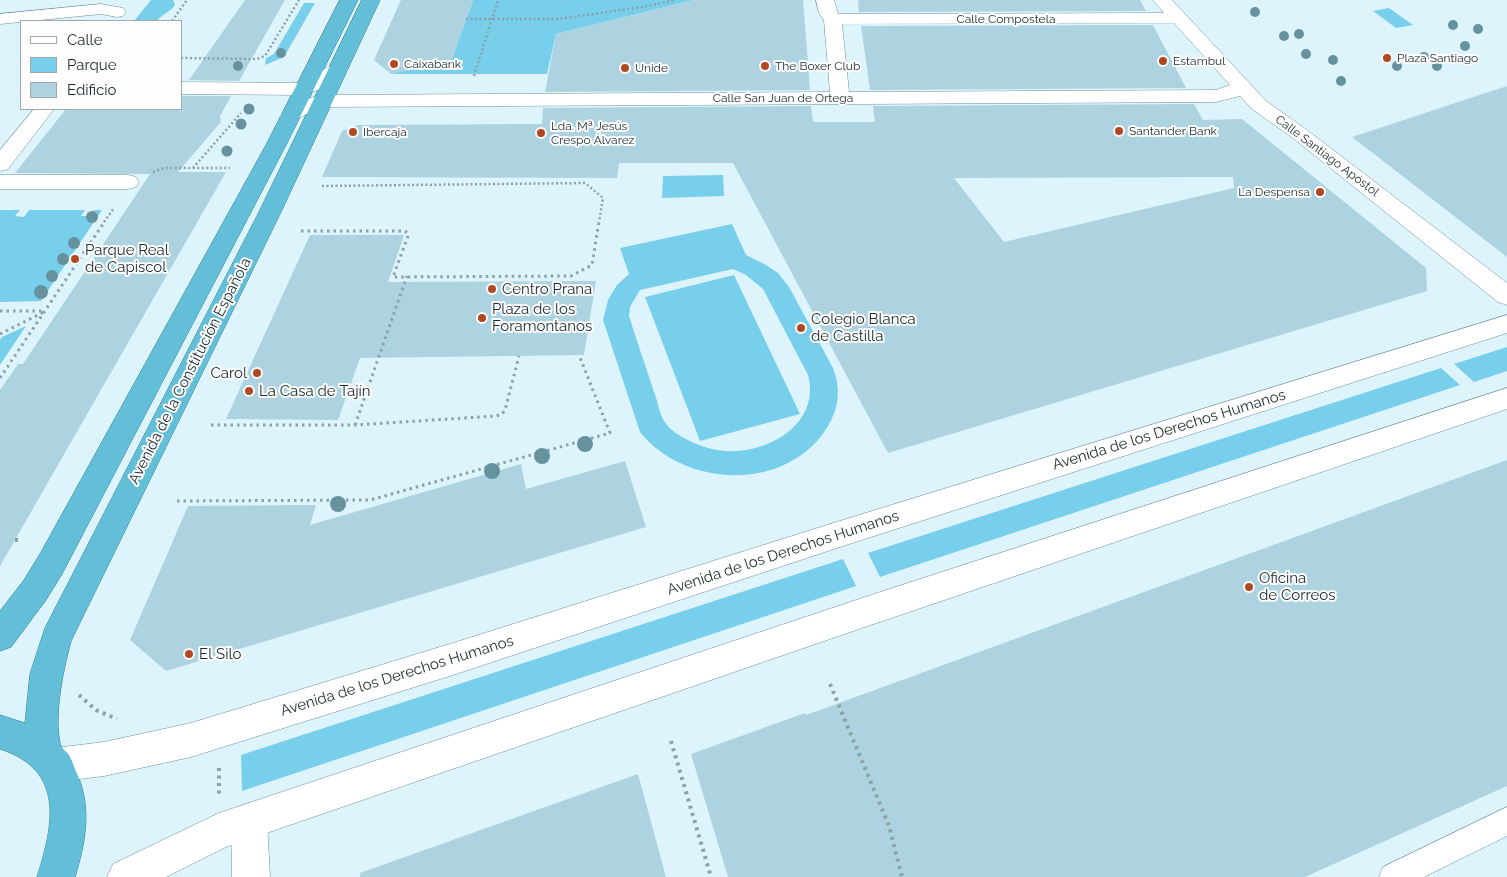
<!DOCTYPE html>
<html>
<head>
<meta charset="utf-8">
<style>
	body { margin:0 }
	#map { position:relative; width:1507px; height:877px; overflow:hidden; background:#ddf4fc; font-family:Raleway,sans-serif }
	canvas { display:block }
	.legend { position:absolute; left:20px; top:20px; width:162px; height:90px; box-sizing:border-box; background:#fdfdfd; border:1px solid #a3a9ab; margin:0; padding:6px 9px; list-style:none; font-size:15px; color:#1c2b30 }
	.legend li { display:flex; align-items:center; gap:10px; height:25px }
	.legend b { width:25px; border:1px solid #a3a9ab }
</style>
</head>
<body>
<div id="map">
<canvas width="1507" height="877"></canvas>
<ul class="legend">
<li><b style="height:6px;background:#fff"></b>Calle</li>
<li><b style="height:14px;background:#78cfeb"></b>Parque</li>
<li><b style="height:14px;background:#add3e0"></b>Edificio</li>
</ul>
</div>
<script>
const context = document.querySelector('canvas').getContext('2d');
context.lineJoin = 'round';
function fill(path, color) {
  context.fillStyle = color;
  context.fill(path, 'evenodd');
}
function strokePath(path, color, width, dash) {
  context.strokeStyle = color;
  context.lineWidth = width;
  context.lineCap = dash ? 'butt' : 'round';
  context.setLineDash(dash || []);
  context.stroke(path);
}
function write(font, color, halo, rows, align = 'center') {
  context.font = font + ' Raleway,sans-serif';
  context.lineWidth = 4;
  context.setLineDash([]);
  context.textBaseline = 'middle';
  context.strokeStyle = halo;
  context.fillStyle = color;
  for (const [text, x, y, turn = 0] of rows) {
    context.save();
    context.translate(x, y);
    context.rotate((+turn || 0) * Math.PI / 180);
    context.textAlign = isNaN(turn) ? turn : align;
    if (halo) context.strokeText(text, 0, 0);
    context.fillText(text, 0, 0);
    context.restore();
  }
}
fill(new Path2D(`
	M151,0H173L175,5C169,13 162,14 157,21H134Z
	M473,0H694L556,34L547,74H391L452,59Z
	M304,3H315L284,57L265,65L266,58L274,54Z
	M1389,8L1413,25L1396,28L1373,11Z
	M723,175L724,196L662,198L663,176Z
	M0,210H20L15,216L24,217L29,210H85L81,216H89L94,210H102L41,301L0,302Z
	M732,224L746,255L766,265L778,273L789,287L833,368C841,388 839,408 828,426C789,492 685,489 640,432L603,320L608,300L617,285L629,274L620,248ZM733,269L746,275L763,289L808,375C820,420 776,449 736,451C718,452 700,447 684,438C678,435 668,428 664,421C659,413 658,401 654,392C646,367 637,342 629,316L630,307L640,290Z
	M734,275L800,414L700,441L645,297Z
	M26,326L0,365V340L2,337Z
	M1507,347V371L1474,382L1454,364Z
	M1441,368L1460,385L880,577L868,553Z
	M843,559L856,586L242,791L241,755Z`), '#78cfeb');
fill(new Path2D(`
	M245,0H285L239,81L189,80Z
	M401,0H473L452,59L391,74L374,60Z
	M694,0H803L810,90L545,92L556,34Z
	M858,0H1140L1146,11L859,12Z
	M1153,25L1186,88L870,90L861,26Z
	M1507,86V257L1352,137Z
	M181,96H231L220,116L221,122L178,172H226L0,566V390L18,364H23L150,174L15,173L66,109H181Z
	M1194,104L1203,120L1242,119L1426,268L1427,291L888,453L733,163H619L617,178L322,177L342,131L357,125L542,124L543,108L811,106L813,122H875L873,106ZM1233,177L1234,188L1004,242L954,178Z
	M310,235H404L388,282L596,281L584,355L360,358L338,420L226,419Z
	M1507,460V786L1305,877H728L691,754L805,713L806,715Z
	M625,461L646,527L166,671L130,640L188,506L316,505L310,525L521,464L526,489Z
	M638,774L666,877H360V873Z`), '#add3e0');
const pedestrian = new Path2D(`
	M1507,807V836L1424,877H1379L1383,867Z`);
const minor = new Path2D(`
	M816,0H834L838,14L1164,13L1153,0H1172L1266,101L1307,130L1507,283V305L1498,302L1293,138L1252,109L1240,96L1216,102L323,107C308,110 298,124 283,120L280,116L299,101L323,95L830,92L824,20L819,13ZM1174,23L1230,85L1216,90L849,92L842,24Z
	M101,4L123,8L126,12L123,16L117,17L101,14L0,24V14Z
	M338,63L345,65L348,69L326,87L303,95L181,94V82L301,83C314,78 324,67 338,63Z
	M34,109H54L8,169L0,171V150Z
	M0,175H128L136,177L139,182L136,187L128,189H0Z
	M249,803L262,808L267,821L270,877H232L231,821L236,808Z`);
const tertiary = new Path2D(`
	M1507,315V333L843,546L453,675L191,757L104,776L55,782L43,777L38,765L43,753L55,748L104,742L191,723L453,643L843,520Z
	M1507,388V409L862,628L226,847L166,877H107L113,864L219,813L862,598Z`);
const trunk = new Path2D(`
	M340,0H358L286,145L62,574L46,600L11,647L0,651V611L24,580L40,554L266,145Z
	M362,0H380L281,212L71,641C63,672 54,712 60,743C61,748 66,751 69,755C73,762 75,770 78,776C92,810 85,844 75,877H37C54,824 65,770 0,749V715L25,723L30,674L45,628L259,212Z`);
strokePath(pedestrian, '#6b8f9b', 1);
strokePath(minor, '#6b8f9b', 1);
strokePath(tertiary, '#6b8f9b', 1);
strokePath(trunk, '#318096', 1);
strokePath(new Path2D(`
	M466,19H558L642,7L675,0
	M172,21L187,0
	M181,58L257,59L265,56L299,0
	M474,76L498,0
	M193,168L241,113
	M153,172L164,168H230
	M322,186L585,183L603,198L599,222
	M104,222L114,208`), '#8da1a7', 2.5, [2, 2.5]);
strokePath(new Path2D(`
	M301,231H405L408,233V236L393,277L571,276L592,265L599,221
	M0,311H42
	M0,334L44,312
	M0,378L105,221
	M211,425H355L496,416L502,414L505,410L519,356
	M355,425L407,276
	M177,501L370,500L610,433L579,355`), '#8da1a7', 3, [2.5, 4]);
strokePath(new Path2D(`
	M15,540H20
	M830,684L889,826L902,877
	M79,695L96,710L117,719
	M671,741L711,877
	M219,768V795`), '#8da1a7', 4, [3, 4.5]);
fill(pedestrian, '#fff');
fill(minor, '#fff');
fill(tertiary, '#fff');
fill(trunk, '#63bed7');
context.fillStyle = '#66929e';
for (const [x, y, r] of [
	[1255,12,5],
	[1453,25,5],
	[1478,29,5],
	[1299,34,5],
	[1284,36,5],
	[1465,46,5],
	[281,53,5],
	[1306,54,5],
	[1424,57,5],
	[1333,60,5],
	[238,66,5],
	[1397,66,5],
	[1437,66,5],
	[1341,81,5],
	[249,109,5.5],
	[241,124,5.5],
	[227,151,5.5],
	[92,217,6],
	[74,243,6],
	[63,259,6],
	[52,276,6],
	[41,292,7],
	[585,444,8],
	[542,456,8],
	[492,471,8],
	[338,504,8]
]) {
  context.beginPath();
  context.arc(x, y, r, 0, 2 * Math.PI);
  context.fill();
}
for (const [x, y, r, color] of [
	[1387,58,5,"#b04921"],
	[1163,61,5,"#b04921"],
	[394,64,5,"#b04921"],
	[765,66,5,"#b04921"],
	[625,68,5,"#b04921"],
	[1119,131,5,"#b04921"],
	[353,132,5,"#b04921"],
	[541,133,5,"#b04921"],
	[1320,192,5,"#b04921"],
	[75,259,5,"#b04921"],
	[492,289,5,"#b04921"],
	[482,318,5,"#b04921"],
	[801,328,5,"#b04921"],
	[257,373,5,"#b04921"],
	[249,391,5,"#b04921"],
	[1249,587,5,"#b04921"],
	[189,654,5,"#b04921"]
]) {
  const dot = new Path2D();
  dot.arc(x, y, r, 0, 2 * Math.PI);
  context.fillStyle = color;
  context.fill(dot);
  strokePath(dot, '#fdfdfd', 2);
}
write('12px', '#1c2b30', '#fdfdfd', [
	["Calle Compostela",1006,19],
	["Calle San Juan de Ortega",783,98],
	["Calle Santiago Apóstol",1327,156,37]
]);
write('12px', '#1c2b30', '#fdfdfd', [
	["Plaza Santiago",1397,58],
	["Estambul",1173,61],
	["Caixabank",404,64],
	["The Boxer Club",775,66],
	["Unide",635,68],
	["Lda. Mª Jesús",551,126],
	["Crespo Álvarez",551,140],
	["Santander Bank",1129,131],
	["Ibercaja",363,132],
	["La Despensa",1310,192,"right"]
], 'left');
write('15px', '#1c2b30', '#fdfdfd', [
	["Parque Real",85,250],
	["de Capiscol",85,267],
	["Centro Prana",502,289],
	["Plaza de los",492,309],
	["Foramontanos",492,326],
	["Colegio Blanca",811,319],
	["de Castilla",811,336],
	["Carol",247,373,"right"],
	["La Casa de Tajín",259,391],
	["Oficina",1259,578],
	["de Correos",1259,595],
	["El Silo",199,654]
], 'left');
write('15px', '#1c2b30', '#fdfdfd', [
	["Avenida de la Constitución Española",190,371,-63],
	["Avenida de los Derechos Humanos",1169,430,-17],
	["Avenida de los Derechos Humanos",783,553,-18],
	["Avenida de los Derechos Humanos",397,676,-17]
]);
</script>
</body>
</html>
